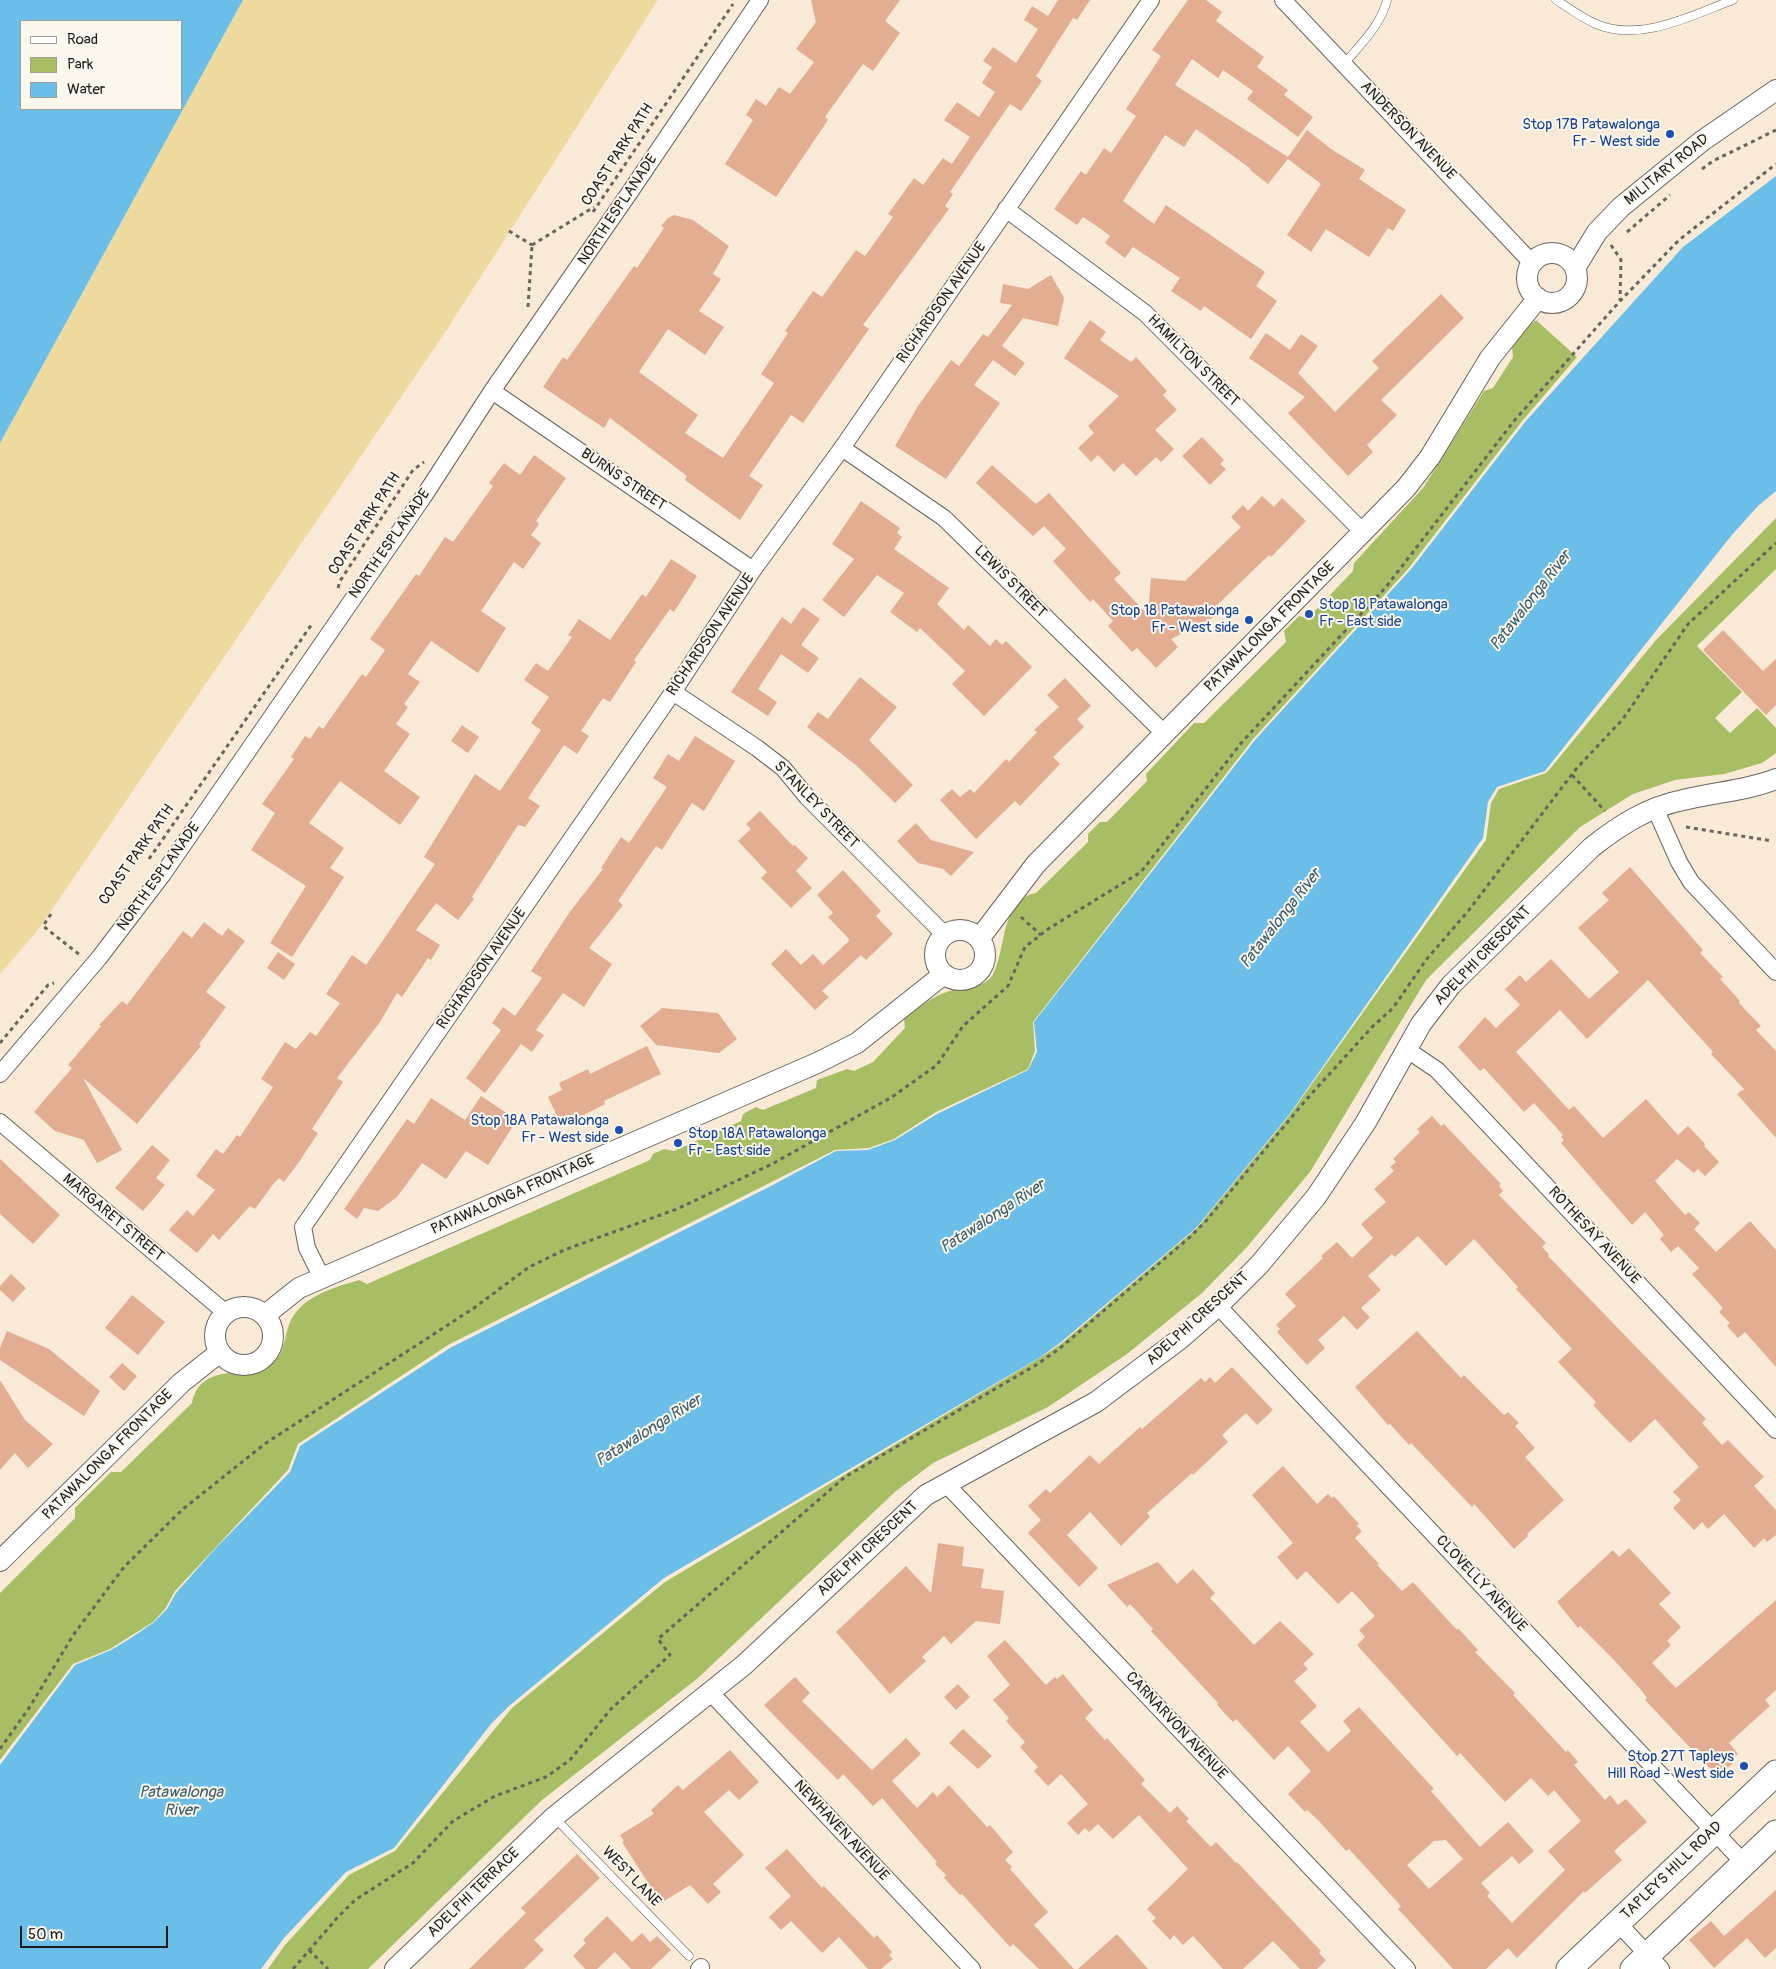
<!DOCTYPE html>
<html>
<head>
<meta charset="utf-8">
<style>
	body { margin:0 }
	#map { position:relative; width:1776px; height:1969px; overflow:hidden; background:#f8ead7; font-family:Pangolin,sans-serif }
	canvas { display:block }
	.legend { position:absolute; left:20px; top:20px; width:162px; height:90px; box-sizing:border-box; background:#fbf7ec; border:1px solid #a29f99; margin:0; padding:6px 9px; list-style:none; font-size:15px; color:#1c1c1c }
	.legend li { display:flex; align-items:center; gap:10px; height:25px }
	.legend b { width:25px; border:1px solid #a29f99 }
	.scale { position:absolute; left:20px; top:1926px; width:148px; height:22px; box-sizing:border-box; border:2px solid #1c1c1c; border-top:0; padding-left:6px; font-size:15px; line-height:18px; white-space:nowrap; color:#1c1c1c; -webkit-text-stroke:4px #fbf7ec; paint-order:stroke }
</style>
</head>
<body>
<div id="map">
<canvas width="1776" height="1969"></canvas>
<ul class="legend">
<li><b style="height:6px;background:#fff"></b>Road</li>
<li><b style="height:14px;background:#a7be64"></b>Park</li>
<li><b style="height:14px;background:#6bbee7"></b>Water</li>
</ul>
<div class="scale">50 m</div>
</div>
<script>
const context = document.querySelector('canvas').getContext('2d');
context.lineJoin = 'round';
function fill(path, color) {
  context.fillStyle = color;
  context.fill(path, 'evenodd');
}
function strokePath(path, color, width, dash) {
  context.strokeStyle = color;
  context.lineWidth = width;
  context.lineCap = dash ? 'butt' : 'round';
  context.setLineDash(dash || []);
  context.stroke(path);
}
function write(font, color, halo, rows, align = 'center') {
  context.font = font + ' Pangolin,sans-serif';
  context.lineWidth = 4;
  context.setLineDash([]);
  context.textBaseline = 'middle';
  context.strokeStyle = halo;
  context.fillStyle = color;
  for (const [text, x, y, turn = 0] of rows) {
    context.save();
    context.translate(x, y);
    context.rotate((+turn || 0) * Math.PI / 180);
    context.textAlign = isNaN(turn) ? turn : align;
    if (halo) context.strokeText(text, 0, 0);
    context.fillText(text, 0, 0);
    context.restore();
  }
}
fill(new Path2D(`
	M1536,320L1577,357L1523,420L1408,569L1254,738L1033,1022L1035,1051L1028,1069L936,1112L894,1139L869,1148L835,1150L448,1345L298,1444L288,1470L175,1591L165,1609L153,1622L110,1649L73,1664L0,1760V1593L75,1518V1508L111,1472H121L192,1403C201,1361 244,1380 271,1364C286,1354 284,1334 291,1320C304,1295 334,1288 359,1280L367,1284L650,1160L653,1154L664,1149L674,1151L741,1121L743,1114L756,1107L763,1110L816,1088L817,1080L847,1069L854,1071L873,1062L905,1028L904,1019C919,1008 931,996 950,991C962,988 984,988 992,976C1007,952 999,900 1036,893L1088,842V834L1100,822H1107L1147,781L1146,774L1194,723H1204L1286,642L1284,631L1299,616L1308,618L1353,571L1354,563L1423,488L1484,391L1493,388L1513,357L1512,347L1524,330Z
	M1776,518V569L1697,646L1742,692L1715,718L1730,733L1757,708L1776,728V753L1762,763L1724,774L1675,780L1633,794L1580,827L1426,980L1310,1172L1247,1247L1202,1293L1127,1354L1048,1407L933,1463L896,1491L698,1678L542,1800L368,1969H268L285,1945L349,1875L395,1851L512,1708L665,1582L1038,1359L1061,1344L1197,1228L1289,1116L1486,840L1491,803L1499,789L1546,773L1549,770L1656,640Z`), '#a7be64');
fill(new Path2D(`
	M243,0H658L444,334L38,930L0,974V443Z`), '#eeda9e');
fill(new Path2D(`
	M0,0H243L0,443ZM181,21V109H21V21Z
	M1776,176V491L1758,506L1731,536L1545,771L1497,787L1488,802L1483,838L1289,1115L1220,1199L1196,1228L1060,1343L1039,1358L664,1578L509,1706L491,1724L394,1848L346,1872L284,1938L261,1969H0V1765L75,1665L111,1650L131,1638L153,1623L167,1609L176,1593L214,1550L290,1472L300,1446L450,1348L771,1186L836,1151L868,1150L895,1140L937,1114L1028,1070L1037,1052L1034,1022L1255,740L1412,568L1525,422L1683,247Z`), '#6bbee7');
fill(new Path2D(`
	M811,0H900L885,21L900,33L873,71L863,64L825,117L828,120L776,197L725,164L753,120L746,115L756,99L766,106L779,87L790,94L814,62L796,49L816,22Z
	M1058,0H1090L1077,20L1073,18L1036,76L1042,81L1021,111L1010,104L950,192L953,194L945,206L949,209L863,325L869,329L803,423L791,415L749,476L763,485L740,520L685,480L687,476L610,418L604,428L543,387L563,357L567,360L634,266L637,268L664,228L661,226L668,218L674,215L693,220L729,246L713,274L721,279L699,311L724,327L705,355L668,329L639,372L698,415L685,433L723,458L774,383L761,374L788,333L785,331L813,291L822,297L856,250L865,256L893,217L888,214L914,178L923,185L943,158L952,164L970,137L944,120L957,102L979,117L995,92L982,83L992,67L983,61L993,47L1016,63L1038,29L1024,20L1032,6L1048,16Z
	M1188,0H1206L1222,12L1216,21L1264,57L1257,67L1288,90L1284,95L1313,117L1298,137L1247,99L1253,91L1223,70L1218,78L1192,59L1175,85L1288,157L1307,130L1331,149L1365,170L1359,179L1406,210L1393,231L1388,228L1369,257L1326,229L1311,252L1287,235L1321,184L1288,159L1268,184L1250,170L1251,169L1196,129L1184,147L1165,135L1123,201L1154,224L1166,205L1265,272L1256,286L1277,301L1251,339L1204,306L1201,311L1171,291L1180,278L1133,247L1125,258L1105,243L1110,236L1098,227L1083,217L1077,225L1054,209L1081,171L1086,175L1104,148L1111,153L1136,116L1126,109L1161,56L1152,50Z
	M1051,275L1064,298L1058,326L1023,318L1002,346L1025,363L1015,376L993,360L974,385L1000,403L946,479L895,446L918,406L951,360L959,366L983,334L988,337L1012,305L1000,303L1003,284L1028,289Z
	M1441,294L1464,318L1381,400L1397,415L1367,445L1373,452L1348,476L1288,413L1305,397L1249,358L1266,333L1290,350L1301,334L1318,346L1298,373L1335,412L1379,368L1372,361Z
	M1090,320L1106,332L1100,340L1131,362L1136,357L1167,391L1163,395L1177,410L1155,430L1174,449L1161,462L1156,457L1136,476L1123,463L1114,472L1098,455L1091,462L1078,448L1094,433L1088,426L1119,396L1064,358Z
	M1202,437L1224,460L1220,464L1226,469L1210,485L1182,456Z
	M534,455L566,478L536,521L539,524L531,535L541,543L523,569L514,562L481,611L506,628L478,673L431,641L408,674L420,682L404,704L408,707L396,724L410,734L384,771L420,797L400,825L340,781L309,823L344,848L330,868L344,877L292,957L270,943L306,886L251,850L275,813L262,804L294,759L291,757L305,736L310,739L319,726L323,729L362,674L366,677L385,650L370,639L416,574L419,576L445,537L453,542L493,486L489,483L504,463L520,475Z
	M992,465L1036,504L1049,493L1121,573L1114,579L1148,615L1151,578L1185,581L1241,527L1231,517L1243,505L1248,511L1262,496L1274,507L1282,498L1306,521L1271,557L1269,555L1213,609L1216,616L1171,639L1178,647L1156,668L1137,648L1132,652L1108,626L1113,621L1093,599L1090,602L1053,561L1066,549L1044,526L1033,536L976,483Z
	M861,501L900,528L897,533L902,537L894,549L949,588L937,604L964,630L968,625L990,646L996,639L1002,645L1006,641L1032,667L984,716L952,684L965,671L920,628L917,632L890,612L904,593L877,575L844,617L822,600L854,559L832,544Z
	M671,559L697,576L674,612L670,609L634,660L636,662L610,702L603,698L581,731L589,736L577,754L564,745L528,798L540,806L525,827L518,825L472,897L474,899L458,920L436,903L416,930L440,945L431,960L428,958L402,997L397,993L380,1022L337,1078L343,1082L312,1129L318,1133L299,1162L284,1182L279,1178L274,1183L255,1209L250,1206L219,1240L213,1234L197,1253L169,1230L187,1210L193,1216L215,1190L196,1176L216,1149L223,1154L237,1135L240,1137L273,1087L261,1079L285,1042L296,1049L310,1032L316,1036L340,1003L326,994L352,955L366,965L435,864L424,857L475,774L500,791L541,730L531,723L549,697L524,680L536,663L548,671L572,637L568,635L579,619L610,640L642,594L646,597Z
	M803,607L820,619L801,645L819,658L808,673L781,654L758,689L777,702L768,716L731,692L782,617L791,624Z
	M1723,630L1763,671L1776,659V705L1766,715L1703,650Z
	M860,677L897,707L869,740L913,785L895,803L857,766L807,727L818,712L828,719Z
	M1065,678L1091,706L1077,719L1084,727L1053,757L1060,764L1020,806L1015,801L976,839L940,800L952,789L960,797L970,789L974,793L1006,759L1009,762L1037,732L1034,730L1059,707L1047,695Z
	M462,725L479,737L468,753L451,741Z
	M695,736L735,761L704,811L692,803L662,850L656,846L618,901L623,905L589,948L612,964L584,1007L563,993L536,1030L544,1035L532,1052L521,1044L485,1093L466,1078L501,1030L492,1023L503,1007L515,1016L542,978L531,971L569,913L603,869L601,868L621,837L629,843L667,787L653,778L668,754L679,761Z
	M760,811L793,846L795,845L808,858L796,871L812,888L791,908L761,878L767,872L738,841L751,829L746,824Z
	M916,823L931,840L974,852L951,876L943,869L918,863L897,841Z
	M1630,867L1703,950L1700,953L1723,977L1720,979L1740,1001L1739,1003L1761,1026L1756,1030L1776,1051V1138L1737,1094L1744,1089L1711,1054L1713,1052L1648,980L1587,1039L1560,1010L1516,1052L1569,1110L1574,1106L1603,1138L1646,1099L1678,1135L1688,1126L1705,1144L1704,1146L1719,1162L1705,1176L1698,1169L1694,1173L1677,1159L1655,1181L1685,1215L1689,1212L1700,1223L1694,1229L1716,1252L1750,1221L1776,1250V1367L1745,1332L1738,1338L1727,1326L1730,1323L1719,1312L1723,1308L1692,1274L1699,1268L1678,1246L1671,1252L1660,1239L1664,1235L1645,1212L1632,1225L1561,1143L1564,1140L1561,1137L1563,1135L1534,1103L1524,1112L1484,1068L1480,1071L1458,1047L1485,1017L1496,1028L1520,1005L1505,989L1520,975L1526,982L1551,959L1589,999L1619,972L1578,928L1609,900L1602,893Z
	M843,870L881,911L876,916L893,934L866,960L861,955L822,991L829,997L815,1010L771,964L786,949L801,965L813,954L823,965L848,942L849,939L828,917L833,913L817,895Z
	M204,922L222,936L228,928L245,941L206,992L226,1007L199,1044L201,1046L137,1124L83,1078L122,1150L97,1163L84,1140L55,1131L34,1112L72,1068L68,1065L101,1026L99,1025L122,1001L127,1005L183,931L192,938Z
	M278,952L295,964L284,980L267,968Z
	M662,1008L718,1013L737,1039L719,1053L656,1045L640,1026Z
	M647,1046L661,1074L604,1101L605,1104L562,1126L548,1097L562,1090L559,1083L588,1069L590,1074Z
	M481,1096L517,1120L488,1165L466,1151L446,1179L422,1163L397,1197L378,1211L364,1208L357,1219L344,1209L407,1119L414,1124L431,1098L465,1120Z
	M1432,1116L1441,1126L1444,1124L1501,1184L1499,1186L1503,1191L1499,1195L1546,1243L1542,1247L1549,1254L1548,1256L1706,1419L1702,1423L1722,1445L1728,1440L1764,1477L1754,1486L1776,1510V1535L1767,1542L1764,1538L1754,1548L1724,1514L1708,1529L1702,1522L1694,1530L1673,1508L1681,1500L1673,1492L1699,1467L1655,1419L1630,1443L1610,1423L1593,1405L1596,1402L1558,1362L1572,1349L1516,1289L1518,1287L1474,1239L1446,1266L1418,1236L1395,1257L1392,1254L1368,1276L1381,1290L1361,1308L1370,1317L1357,1330L1344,1316L1318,1340L1325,1348L1307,1365L1277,1332L1280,1329L1276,1325L1296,1306L1285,1294L1323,1258L1321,1256L1337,1242L1352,1258L1373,1238L1361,1224L1386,1202L1374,1189L1394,1171L1390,1167L1396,1162L1393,1159L1420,1132L1417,1129Z
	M152,1145L170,1160L156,1178L165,1185L143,1211L115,1188Z
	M0,1159L60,1215L33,1244L0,1214Z
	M11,1274L26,1288L13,1302L0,1290V1286Z
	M132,1295L165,1322L138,1355L105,1328Z
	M7,1331L49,1349L100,1391L84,1416L0,1360V1348Z
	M1417,1331L1461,1378L1464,1375L1504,1415L1508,1412L1519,1423L1515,1426L1535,1448L1525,1457L1564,1500L1527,1534L1528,1536L1514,1549L1474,1504L1472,1507L1411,1443L1409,1445L1390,1424L1388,1425L1355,1387Z
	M122,1363L137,1376L124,1391L109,1377Z
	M1232,1367L1273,1410L1257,1425L1246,1413L1222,1435L1228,1442L1193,1475L1192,1473L1147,1513L1150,1517L1121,1546L1090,1512L1067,1535L1098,1568L1079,1587L1028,1533L1041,1520L1028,1506L1046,1489L1050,1493L1090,1455L1099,1464L1140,1427L1142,1429L1201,1378L1205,1382L1210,1377L1215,1383Z
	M0,1380L25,1420L53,1444L28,1468L15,1453L0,1470Z
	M1283,1466L1317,1504L1328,1494L1332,1498L1334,1496L1359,1524L1357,1526L1362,1531L1355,1538L1379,1564L1377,1565L1402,1591L1413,1582L1457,1630L1458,1628L1478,1650L1475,1652L1515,1693L1513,1695L1566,1752L1568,1750L1578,1762L1574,1765L1605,1800L1610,1795L1618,1805L1626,1799L1647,1822L1614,1851L1622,1860L1585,1893L1584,1891L1517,1958L1508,1948L1486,1969H1453L1398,1909L1401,1906L1349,1849L1346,1851L1319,1821L1307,1810L1305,1812L1288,1794L1311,1771L1288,1746L1274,1760L1236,1719L1233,1722L1217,1705L1218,1703L1151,1631L1153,1629L1130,1604L1127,1607L1107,1585L1158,1562L1177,1584L1193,1569L1215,1593L1210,1598L1254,1645L1280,1621L1314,1654L1303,1664L1308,1669L1294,1681L1317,1706L1300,1722L1328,1752L1351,1731L1343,1721L1359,1707L1434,1789L1431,1791L1480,1847L1508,1822L1534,1851L1519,1864L1512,1856L1481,1883L1490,1893L1487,1896L1512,1923L1565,1870L1548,1851L1581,1821L1554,1790L1548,1796L1531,1778L1505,1802L1460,1753L1457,1756L1357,1645L1365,1637L1359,1630L1375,1616L1352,1591L1338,1604L1306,1571L1297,1580L1277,1557L1293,1543L1252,1495ZM1446,1840L1463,1859L1429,1889L1407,1865L1434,1841Z
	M938,1543L964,1547L962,1566L984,1569L981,1588L1004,1591L1000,1624L976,1621L951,1644L944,1636L922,1657L926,1661L890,1694L836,1632L906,1566L931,1593Z
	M1629,1548L1671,1593L1659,1604L1681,1627L1667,1641L1671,1645L1652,1663L1676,1688L1776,1600V1690L1765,1700L1770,1706L1729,1743L1738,1754L1731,1760L1733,1763L1718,1777L1645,1700L1647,1698L1642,1691L1614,1660L1580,1626L1578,1628L1557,1602L1613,1550L1619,1557Z
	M1005,1640L1046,1685L1055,1677L1057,1679L1063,1674L1093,1710L1085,1718L1105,1740L1107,1738L1145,1780L1141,1784L1170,1813L1177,1806L1189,1819L1186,1821L1211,1847L1216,1842L1236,1863L1237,1862L1321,1951L1319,1953L1326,1960L1317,1969H1300L1273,1941L1243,1969H1223L1193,1936L1183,1945L1174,1935L1170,1940L1152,1921L1156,1918L1147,1909L1188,1869L1139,1815L1113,1839L1098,1824L1089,1832L1085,1828L1078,1835L1067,1823L1088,1804L1061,1774L1048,1786L1034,1771L1038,1767L1020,1747L1025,1742L1006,1721L1009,1718L993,1700L1010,1685L987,1656Z
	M795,1677L810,1693L802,1701L872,1770L906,1738L921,1754L892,1781L917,1808L933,1792L937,1797L949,1785L987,1827L990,1825L1013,1852L1005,1860L1012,1867L1010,1869L1048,1912L1034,1925L1074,1969H1039L1013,1944L1010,1947L962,1894L960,1895L944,1878L946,1875L935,1864L937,1862L882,1798L873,1806L843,1774L838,1780L787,1729L764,1705Z
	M958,1684L970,1697L956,1710L944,1697Z
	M963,1729L992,1756L978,1769L949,1743Z
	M730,1750L759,1782L739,1800L729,1790L704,1812L744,1855L713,1884L721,1892L708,1904L690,1885L661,1903L622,1842L624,1841L620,1835L654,1814L651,1810L678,1785L683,1790Z
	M787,1849L822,1888L824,1886L874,1938L877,1935L892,1952L889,1955L893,1959L881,1969H868L839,1937L822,1953L791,1921L781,1930L769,1917L791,1896L765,1868Z
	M577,1854L600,1878L534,1940L544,1950L524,1969H469L526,1913L521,1908Z
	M1776,1890V1948L1765,1958L1747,1938L1714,1968L1689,1940L1711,1921L1724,1936Z
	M607,1916L632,1942L642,1933L650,1942L657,1936L671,1950L651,1969H631L615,1952L597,1969H585L573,1956L586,1943L583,1940Z
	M1117,1934L1148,1969H1078Z`), '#e3ad91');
const service = new Path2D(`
	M1556,0C1569,8 1582,18 1596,24C1640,43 1692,15 1733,0
	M1344,64C1360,45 1381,25 1387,0
	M554,1817L689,1956`);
const minor = new Path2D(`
	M1283,0L1532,263
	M1006,209L1145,313L1364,533
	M492,391L753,570
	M842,448L944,518L1164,733
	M673,692L757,748L783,768L807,797L945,935
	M1655,808L1679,862L1691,882L1776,972
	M1406,1049L1437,1070L1776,1430
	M0,1074L99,958L163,874L424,496L492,391L630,192L760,0
	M0,1122L226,1313
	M322,1278L307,1248L303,1227L673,692L753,570L842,448L1151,0
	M1218,1306L1744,1863
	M946,1484L1407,1969
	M711,1693L972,1969
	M1618,1923L1661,1969
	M699,1969L701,1967`);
const tertiary = new Path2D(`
	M1527 278a25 25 0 1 1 50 0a25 25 0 1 1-50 0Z
	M1575,268L1597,232L1621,207L1702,141L1776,90
	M935 955a25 25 0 1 1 50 0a25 25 0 1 1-50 0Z
	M979,939L1036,864L1406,488L1430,457L1490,358L1538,298
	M215 1336a29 29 0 1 1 58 0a29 29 0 1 1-58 0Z
	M265,1315L299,1288L322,1278L817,1063L857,1043L944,974
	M0,1561L181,1383L220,1352
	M395,1969L554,1817L744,1665L926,1495L1096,1402L1180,1339L1218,1306L1259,1265L1316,1197L1366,1122L1421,1024L1451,985L1592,847C1620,825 1648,807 1683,800C1714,792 1746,791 1776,779`);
const primary = new Path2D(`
	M1569,1969L1776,1773
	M1633,1969L1776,1833`);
strokePath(service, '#69645d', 9);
strokePath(minor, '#69645d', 18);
strokePath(tertiary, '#69645d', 22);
strokePath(primary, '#69645d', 27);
strokePath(new Path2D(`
	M1702,169L1713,161L1776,130
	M593,212L733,4
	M509,231L532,245
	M1627,232L1670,195
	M532,245L594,207
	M1611,245L1621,260L1620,300
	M528,307L532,245
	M338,588L340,581L413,470L424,462
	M1572,775L1605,811
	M1686,827L1772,841
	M149,859L312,624
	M51,914L43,926L80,955
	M1021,917L1041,935
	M0,1043L48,985L54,983
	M0,1749L29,1708L74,1634L124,1567L183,1509L266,1443L474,1308L529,1267L564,1250L677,1209L772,1164L892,1097L937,1065L963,1026L1008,986L1025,947L1048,929L1141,872L1242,742L1386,587L1514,421L1620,301L1679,240L1776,164
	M309,1950L328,1969
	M293,1969L338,1917L355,1900L413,1863L453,1821L495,1796L546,1777L570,1760L610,1710L670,1655L658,1639L845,1477L1036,1365L1059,1349L1190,1237L1206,1221L1305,1101L1372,1027L1393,1008L1426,960L1469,910L1576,769L1623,719L1688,624L1776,543`), '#69645d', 3, [4, 4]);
strokePath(service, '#fff', 8);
strokePath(minor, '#fff', 16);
strokePath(tertiary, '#fff', 20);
strokePath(primary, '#fff', 25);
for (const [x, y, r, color] of [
	[1670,134,5,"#1a4fb4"],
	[1309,614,5,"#1a4fb4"],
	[1249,620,5,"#1a4fb4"],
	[619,1130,5,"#1a4fb4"],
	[678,1143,5,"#1a4fb4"],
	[1744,1766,5,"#1a4fb4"]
]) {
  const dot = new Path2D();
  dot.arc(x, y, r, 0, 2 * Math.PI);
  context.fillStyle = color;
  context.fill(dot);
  strokePath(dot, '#fbf7ec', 2);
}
write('15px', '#164399', '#fbf7ec', [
	["Stop 17B Patawalonga",1660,125],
	["Fr - West side",1660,142],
	["Stop 18 Patawalonga",1319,605,"left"],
	["Fr - East side",1319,622,"left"],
	["Stop 18 Patawalonga",1239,611],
	["Fr - West side",1239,628],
	["Stop 18A Patawalonga",609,1121],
	["Fr - West side",609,1138],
	["Stop 18A Patawalonga",688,1134,"left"],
	["Fr - East side",688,1151,"left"],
	["Stop 27T Tapleys",1734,1757],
	["Hill Road - West side",1734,1774]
], 'right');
write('15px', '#1c1c1c', '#fbf7ec', [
	["ANDERSON AVENUE",1408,131,46],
	["COAST PARK PATH",618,155,-57],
	["MILITARY ROAD",1667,170,-39],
	["NORTH ESPLANADE",618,210,-56],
	["RICHARDSON AVENUE",942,303,-55],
	["HAMILTON STREET",1193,361,45],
	["BURNS STREET",623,480,34],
	["COAST PARK PATH",365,524,-57],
	["NORTH ESPLANADE",390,544,-55],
	["LEWIS STREET",1010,582,45],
	["PATAWALONGA FRONTAGE",1270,627,-45],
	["RICHARDSON AVENUE",711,635,-56],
	["STANLEY STREET",816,805,46],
	["COAST PARK PATH",137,855,-55],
	["NORTH ESPLANADE",159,877,-54],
	["ADELPHI CRESCENT",1483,956,-46],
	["RICHARDSON AVENUE",482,969,-55],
	["PATAWALONGA FRONTAGE",513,1195,-24],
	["MARGARET STREET",113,1218,40],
	["ROTHESAY AVENUE",1594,1236,47],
	["ADELPHI CRESCENT",1198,1319,-42],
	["PATAWALONGA FRONTAGE",108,1455,-45],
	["ADELPHI CRESCENT",868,1549,-43],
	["CLOVELLY AVENUE",1481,1584,47],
	["CARNARVON AVENUE",1176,1726,47],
	["NEWHAVEN AVENUE",841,1831,47],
	["TAPLEYS HILL ROAD",1672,1871,-44],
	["WEST LANE",631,1877,46],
	["ADELPHI TERRACE",474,1893,-44]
]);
write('italic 16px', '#3c5d6d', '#fbf7ec', [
	["Patawalonga River",1531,601,-52],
	["Patawalonga River",1281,919,-52],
	["Patawalonga River",993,1217,-33],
	["Patawalonga River",649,1431,-32],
	["Patawalonga",181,1793],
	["River",181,1811]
]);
</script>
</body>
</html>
